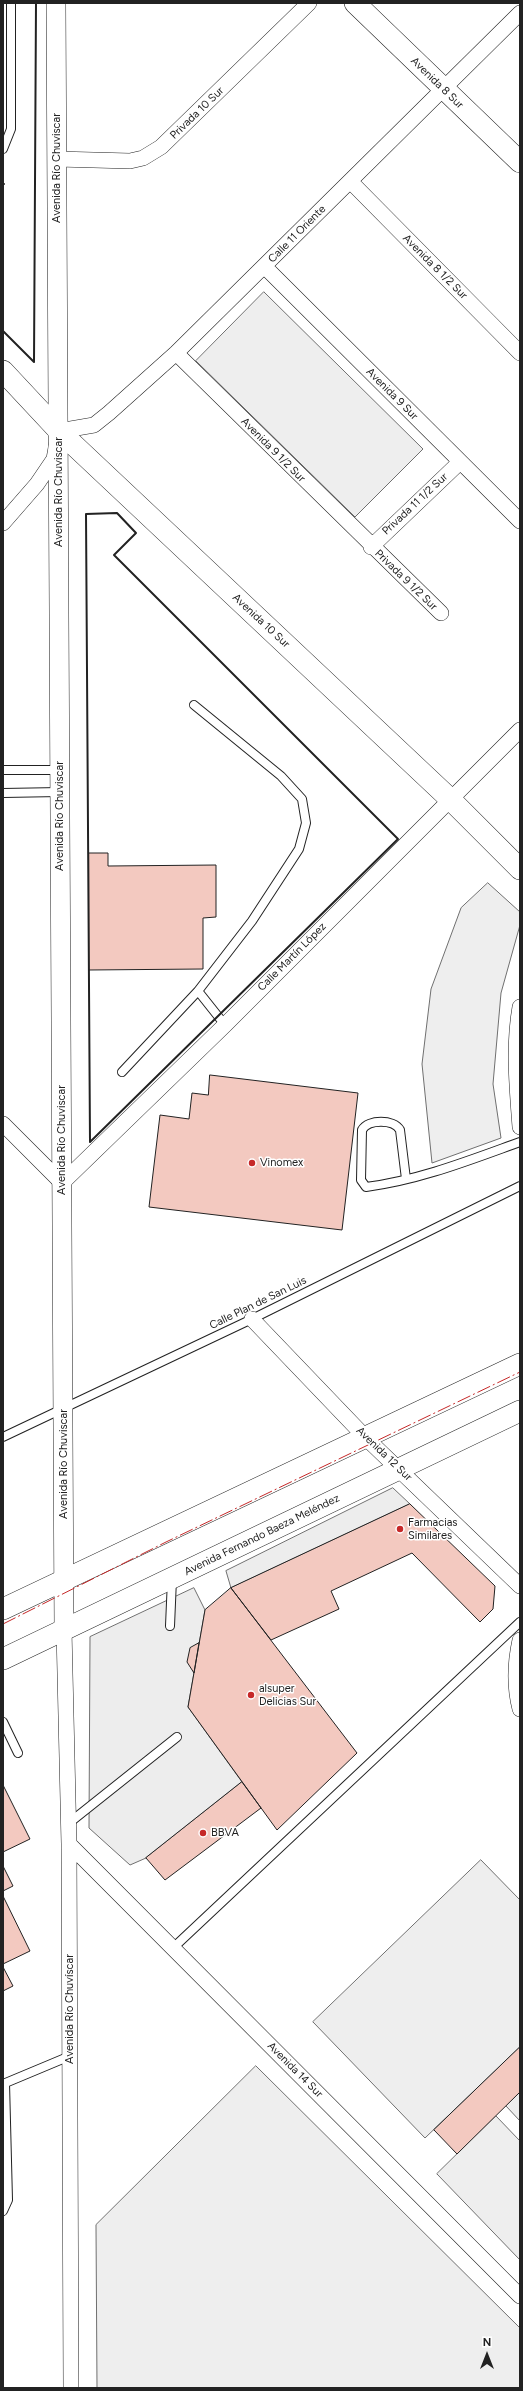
<!DOCTYPE html>
<html>
<head>
<meta charset="utf-8">
<style>
	body { margin:0 }
	#map { position:relative; width:523px; height:2391px; overflow:hidden; background:#fff; font-family:Figtree,sans-serif }
	canvas { display:block }
	.frame { position:absolute; inset:0; border:4px solid #222; pointer-events:none }
	.north { position:absolute; left:467px; top:2335px; width:40px; height:40px; -webkit-text-stroke:3px #fff; paint-order:stroke; rotate:0deg; font-size:11px; font-weight:700; line-height:16px; text-align:center; color:#222 }
	.north::after { content:''; display:block; margin:auto; width:14px; height:18px; background:#222; clip-path:polygon(50% 0,100% 100%,50% 72%,0 100%) }
</style>
</head>
<body>
<div id="map">
<canvas width="523" height="2391"></canvas>
<div class="frame"></div>
<div class="north">N</div>
</div>
<script>
const context = document.querySelector('canvas').getContext('2d');
context.lineJoin = 'round';
function fill(path, color) {
  context.fillStyle = color;
  context.fill(path, 'evenodd');
}
function strokePath(path, color, width, dash) {
  context.strokeStyle = color;
  context.lineWidth = width;
  context.lineCap = dash ? 'butt' : 'round';
  context.setLineDash(dash || []);
  context.stroke(path);
}
function write(font, color, halo, rows, align = 'center') {
  context.font = font + ' Figtree,sans-serif';
  context.lineWidth = 3;
  context.setLineDash([]);
  context.textBaseline = 'middle';
  context.strokeStyle = halo;
  context.fillStyle = color;
  for (const [text, x, y, turn = 0] of rows) {
    context.save();
    context.translate(x, y);
    context.rotate((+turn || 0) * Math.PI / 180);
    context.textAlign = isNaN(turn) ? turn : align;
    if (halo) context.strokeText(text, 0, 0);
    context.fillText(text, 0, 0);
    context.restore();
  }
}
const green = new Path2D(`
	M264,292L423,449L355,517L196,361Z
	M488,883L520,912V925L501,993L493,1084L501,1138L432,1163L422,1064L431,989L461,908Z
	M481,1860L520,1900V2047L425,2138L313,2022Z
	M256,2066L520,2328V2388H97L96,2225Z
	M520,2092V2121L506,2106Z
	M496,2116L520,2141V2260L437,2174Z`);
fill(green, '#eee');
strokePath(green, '#6f6f6f', 1);
const parking = new Path2D(`
	M393,1488L410,1504L231,1588L226,1571Z
	M194,1588L205,1610L188,1707L242,1782L146,1858L130,1865L89,1828L90,1637Z`);
fill(parking, '#ededed');
strokePath(parking, '#6f6f6f', 1);
const building = new Path2D(`
	M89,853H108V866L216,865V917L203,918V969L89,970Z
	M210,1075L358,1093L342,1230L149,1207L160,1115L189,1119L192,1093L208,1095Z
	M410,1504L495,1586L493,1609L480,1622L412,1553L331,1591L339,1609L271,1640L231,1588Z
	M231,1588L357,1753L277,1830L188,1707L205,1610Z
	M199,1643L194,1673L187,1662L190,1648Z
	M242,1782L261,1808L165,1880L146,1858Z
	M3,1785L30,1839L3,1852Z
	M3,1866L13,1886L3,1891Z
	M3,1896L30,1951L3,1964Z
	M3,1967L13,1986L3,1991Z
	M520,2047V2092L457,2154L434,2130Z`);
fill(building, '#f3c9c0');
strokePath(building, '#222', 1);
const service = new Path2D(`
	M3,149L11,129V3
	M194,705L281,776L302,799L306,823L299,849L252,921L198,991
	M3,770H59
	M3,793L60,792
	M122,1072L198,991L225,1025
	M406,1179L400,1130C394,1119 368,1119 362,1130L361,1180L366,1187C420,1180 470,1160 520,1142
	M3,1437L252,1319L520,1186
	M170,1626L172,1579
	M3,1722L18,1753
	M69,1823L177,1737
	M173,1948L520,1622
	M3,2084L70,2056
	M3,2211L8,2200L5,2083`);
const minor = new Path2D(`
	M57,159L130,161L143,158L161,147L309,3
	M350,181L520,353
	M264,266L520,521
	M176,353L441,613
	M3,523L37,484L54,459L59,431L94,425L109,413L176,353L520,13
	M371,547L460,462
	M520,1007C513,1047 517,1087 520,1127
	M3,1124L62,1183L225,1025L520,730
	M252,1319L366,1438L520,1586
	M64,1630L69,1844L71,2388
	M520,1640C515,1663 514,1686 520,1709
	M69,1844L520,2296`);
const tertiary = new Path2D(`
	M56,3L64,1630`);
const secondary = new Path2D(`
	M355,3L520,162
	M3,371L59,431L450,799L520,869
	M3,1609L520,1364
	M3,1659L520,1411`);
strokePath(service, '#222', 10);
strokePath(minor, '#222', 16);
strokePath(tertiary, '#222', 20);
strokePath(secondary, '#222', 22);
strokePath(service, '#fff', 8);
strokePath(minor, '#fff', 15);
strokePath(tertiary, '#fff', 19);
strokePath(secondary, '#fff', 21);
strokePath(new Path2D(`
	M3,184H4
	M3,331L34,362L36,3
	M117,513L136,533L114,555L398,839L90,1142L86,514Z`), '#222', 2);
strokePath(new Path2D(`
	M3,1624L166,1542L520,1372`), '#c62828', 1, [14, 3, 2, 3]);
for (const [x, y, r, color] of [
	[252,1163,4,"#c62828"],
	[400,1529,4,"#c62828"],
	[251,1695,4,"#c62828"],
	[203,1833,4,"#c62828"]
]) {
  const dot = new Path2D();
  dot.arc(x, y, r, 0, 2 * Math.PI);
  context.fillStyle = color;
  context.fill(dot);
  strokePath(dot, '#fff', 1.5);
}
write('11px', '#222', '#fff', [
	["Avenida 8 Sur",437,83,44],
	["Privada 10 Sur",197,113,-44],
	["Avenida Río Chuviscar",57,168,-90],
	["Calle 11 Oriente",297,234,-45],
	["Avenida 8 1/2 Sur",435,267,45],
	["Avenida 9 Sur",392,394,45],
	["Avenida 9 1/2 Sur",273,450,45],
	["Avenida Río Chuviscar",59,492,-90],
	["Privada 11 1/2 Sur",415,504,-43],
	["Privada 9 1/2 Sur",406,580,44],
	["Avenida 10 Sur",261,621,43],
	["Avenida Río Chuviscar",60,816,-90],
	["Calle Martín López",292,957,-45],
	["Avenida Río Chuviscar",62,1140,-90],
	["Calle Plan de San Luis",258,1303,-26],
	["Avenida 12 Sur",384,1454,44],
	["Avenida Río Chuviscar",64,1464,-90],
	["Avenida Fernando Baeza Meléndez",262,1535,-26],
	["Avenida Río Chuvíscar",70,2009,-90],
	["Avenida 14 Sur",295,2070,45]
]);
write('11px', '#222', '#fff', [
	["Vinomex",260,1163],
	["Farmacias",408,1523],
	["Similares",408,1536],
	["alsuper",259,1689],
	["Delicias Sur",259,1702],
	["BBVA",211,1833]
], 'left');
</script>
</body>
</html>
